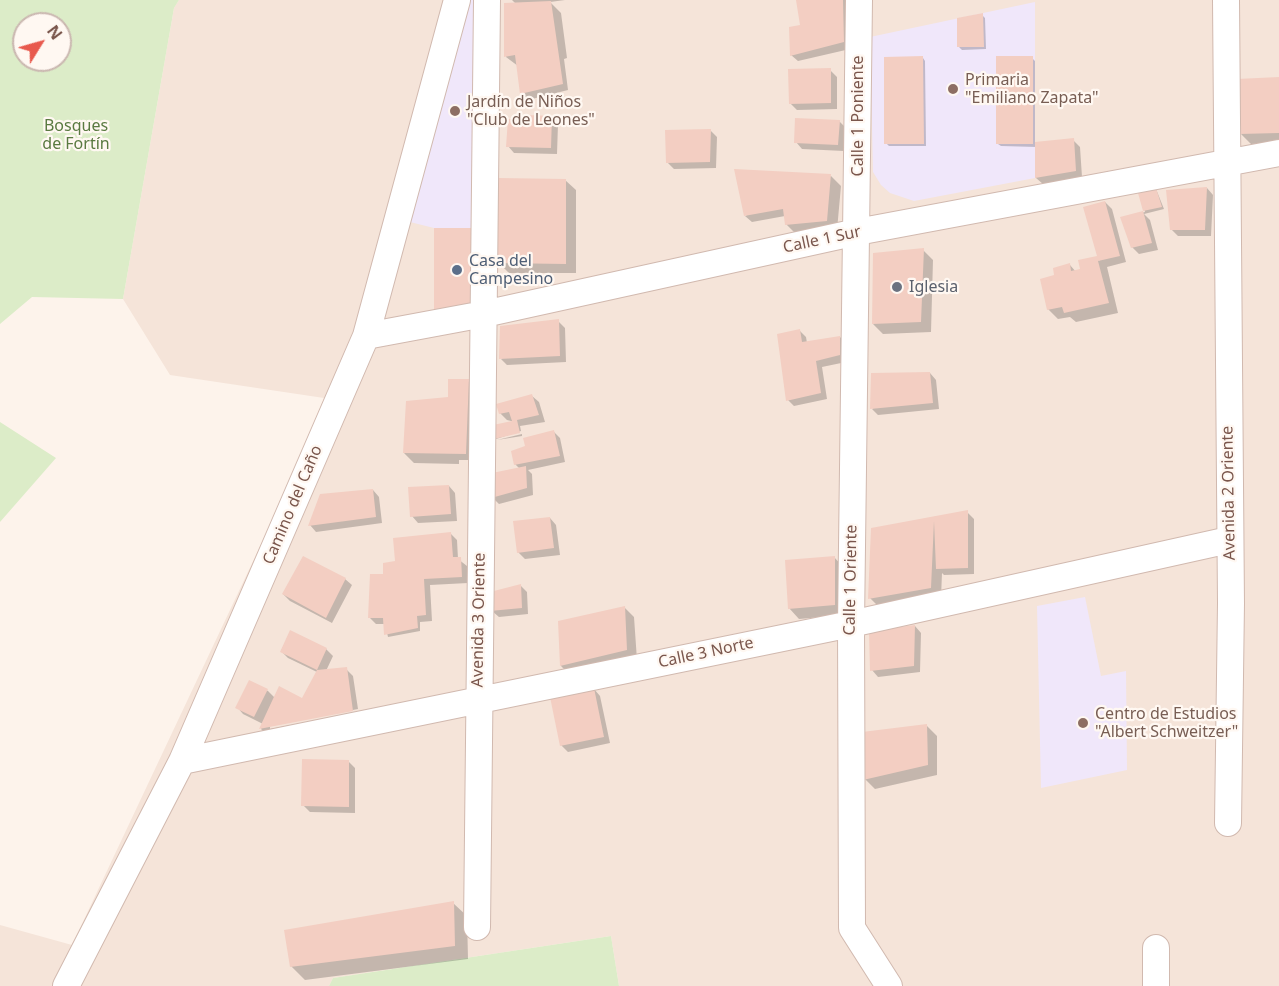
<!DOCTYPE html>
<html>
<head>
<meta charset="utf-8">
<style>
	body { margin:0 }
	#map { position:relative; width:1279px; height:986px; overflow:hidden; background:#fdf3eb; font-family:"Noto Sans",sans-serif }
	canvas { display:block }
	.north { position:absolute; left:12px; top:12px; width:60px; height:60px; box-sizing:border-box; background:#fff8f2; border:2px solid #cab7b0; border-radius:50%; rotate:53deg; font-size:16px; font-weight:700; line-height:24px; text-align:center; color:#7a564c }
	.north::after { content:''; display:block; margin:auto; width:21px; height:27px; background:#e85a4e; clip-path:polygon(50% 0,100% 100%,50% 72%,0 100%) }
</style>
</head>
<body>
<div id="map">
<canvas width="1279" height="986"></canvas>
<div class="north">N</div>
</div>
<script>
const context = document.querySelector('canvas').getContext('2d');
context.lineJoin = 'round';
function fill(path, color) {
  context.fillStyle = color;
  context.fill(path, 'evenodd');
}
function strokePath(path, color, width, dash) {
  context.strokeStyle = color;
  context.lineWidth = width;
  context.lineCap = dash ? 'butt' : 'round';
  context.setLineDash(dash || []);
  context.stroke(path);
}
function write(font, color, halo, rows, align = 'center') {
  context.font = font + ' "Noto Sans",sans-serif';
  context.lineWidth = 4.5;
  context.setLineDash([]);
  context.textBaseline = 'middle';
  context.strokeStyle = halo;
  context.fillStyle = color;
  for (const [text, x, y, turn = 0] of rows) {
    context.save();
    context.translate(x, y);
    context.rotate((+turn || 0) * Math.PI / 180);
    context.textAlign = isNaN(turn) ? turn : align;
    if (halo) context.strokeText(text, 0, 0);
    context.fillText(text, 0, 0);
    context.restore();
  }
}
fill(new Path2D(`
	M179,0H1279V986H619L611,936L333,978L329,986H0V925L72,945L288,487L324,398L170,375L123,299L174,8Z`), '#f5e4d9');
fill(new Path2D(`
	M462,0H474L479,228H434L406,221Z
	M1035,2V178L914,201L890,193L881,185L873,172L870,37Z
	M1085,597L1101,676L1126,671L1127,770L1041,788L1037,606Z`), '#f0e7fa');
fill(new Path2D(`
	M0,0H179L174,8L123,299L32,297L0,324ZM24,24H60V60H24Z
	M0,422L56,458L0,522Z
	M611,936L619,986H329L333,978Z`), '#dcecc8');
fill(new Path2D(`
	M512,0H565L550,2L561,13L567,58L564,59L568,90L528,100L522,93L518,66L506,57L516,4Z
	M797,0H848L850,49L798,61L791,55L802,26Z
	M982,15L985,18L986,49L962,50L959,47Z
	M923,58L925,61L926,146H889L886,143Z
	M1032,58L1035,61V144L1073,140L1080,147L1082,177L1043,184L1036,178L1037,147L1001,146L998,144Z
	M830,70L837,77V109L797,110L790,103Z
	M1279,79V143L1251,144L1241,134Z
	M552,117L558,124L557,154L514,153L508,146L527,121Z
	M839,121L846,128L844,151L802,149L796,142Z
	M710,130L717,137L716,168L674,169L667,162Z
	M831,176L841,186L837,230L796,234L786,224L785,216L752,222L745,216Z
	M565,180L576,190V273H509L499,263Z
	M1207,188L1213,195L1211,236H1178L1171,229Z
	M1156,189L1164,209L1144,214L1150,220L1158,250L1139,254L1132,247L1122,218L1145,212L1140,194Z
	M1105,202L1112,209L1126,262L1107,267L1118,313L1076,322L1070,317L1058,319L1048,309L1056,276L1070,265L1076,272L1097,258L1100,261L1085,208Z
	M923,250L933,260L931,332L883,334L873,324Z
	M558,321L565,328L566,362L507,365L501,359Z
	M800,331L806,337L807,343L840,337L847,344L846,362L822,367L827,399L794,406L788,400Z
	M930,373L936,380L939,409L878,415L872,409Z
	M468,381L475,387L472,460H459V464L414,463L404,453L447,399Z
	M532,396L539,402L545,422L520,426L521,431L496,439L494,426L515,422L507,420L500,413L498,405Z
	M554,432L560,438L565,462L528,470L532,474L533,495L499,504L492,497L520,469L515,464Z
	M522,434V436L497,440Z
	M449,486L455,493L457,521L418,523L412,516Z
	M373,490L379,497L382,523L316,532L310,525Z
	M967,512L974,519V574L944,575L942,573L941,598L880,608L870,598L934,517Z
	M550,518L556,525L560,555L525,559L518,552Z
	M450,533L457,540L458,559L467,566L468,583L430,585L432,621L420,622V631L388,637L385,624H376L370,618L385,575L396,563Z
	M834,557L844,568L845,615L799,619L789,608Z
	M345,579L352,585L332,623L290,601L283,594Z
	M521,586L527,592L528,614L499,617L492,611Z
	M624,607L634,617L637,660L571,676L561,666L560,622Z
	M915,626L921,633L920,672L878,677L872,670Z
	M291,632L326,649L333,656L326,671L346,669L353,676L358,709L270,726V729L358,712L359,718L267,735L261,729L263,724L243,714L237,707L250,682L268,691L275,698L303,700L317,672L288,658L281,651Z
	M594,689L600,696L610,743L568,752L561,745Z
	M927,726L937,736V775L875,789L865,779Z
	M348,761L355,768V813L310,812L303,805Z
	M453,903L467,916L468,959L305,980L291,966Z`), '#0003');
fill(new Path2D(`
	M796,0H843L844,42L790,56L789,27L800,25Z
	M551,1L563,84L520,94L515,55L504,57V3Z
	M983,13L984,47H957V18Z
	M923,56L924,144H884V57Z
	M996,56H1033V144H996Z
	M831,68V103L789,104L788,69Z
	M1279,77V133L1239,134L1237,79Z
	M526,115L552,116L551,148L506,147L508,119L526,120Z
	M795,118L840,120L838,145L794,143Z
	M711,129L710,162L666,163L665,130Z
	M1074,138L1076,171L1035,178V142Z
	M734,169L831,174L827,221L785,225L783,209L744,216Z
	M498,178L566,179V264L498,263Z
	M1207,187L1205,230H1170L1166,190Z
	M1156,188L1162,207L1143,211L1138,193Z
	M1105,201L1120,256L1098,261L1109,303L1064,313L1062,307L1047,310L1040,279L1054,275L1053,268L1070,263L1071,271L1080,269L1078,260L1097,256L1083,207Z
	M1143,211L1152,243L1131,248L1120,217Z
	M434,228H479L480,313L434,312Z
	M924,248L921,322L872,324L873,253Z
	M559,319L560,356L499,359L500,326Z
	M800,329L802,342L840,336V355L816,361L821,393L786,401L777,334Z
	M930,372L933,403L870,409L871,373Z
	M448,379H469L466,454L403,453L406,401L448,397Z
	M532,394L539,415L517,420L520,433L494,439L493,425L512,421L509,412L499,414L496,404Z
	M554,430L560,456L514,465L511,451L525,446L523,438Z
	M526,466L527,488L491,498L492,473Z
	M449,485L451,514L410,517L408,487Z
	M373,489L376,517L308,526L320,494Z
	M968,510V568L936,569L934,521L931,588L868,599L871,528Z
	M550,517L554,548L517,553L513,521Z
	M451,532L453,557H461L462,577L424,579L426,615L417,616L418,628L384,635L383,618H368L370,574H383V563L395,561L393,538Z
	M303,556L346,578L326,618L282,594Z
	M835,556V605L788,609L785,560Z
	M521,584L522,608L490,611V592Z
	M625,606L627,650L560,666L558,621Z
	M915,625L914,666L870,671L869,631Z
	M290,630L327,648L317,670L280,652Z
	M347,667L353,711L259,729L279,686L302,698L317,670Z
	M249,680L268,689L254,717L235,708Z
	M594,688L604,737L560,746L550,697Z
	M927,724L928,765L863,780L862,732Z
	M302,759L349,760V807L301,806Z
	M454,901L455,946L290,967L284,930Z`), '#f3cec2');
const street = new Path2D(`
	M859,0L851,624L852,928L889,986
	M1226,0L1231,603L1228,823
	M366,336L484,314L857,232L1279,153
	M182,761L851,624L1229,540
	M477,927L487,0
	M66,986L182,761L366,336L457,0
	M1156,986V948`);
strokePath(street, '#d1b9af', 28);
strokePath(street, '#fff', 26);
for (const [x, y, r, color] of [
	[953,89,6,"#8d6e63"],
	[455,111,6,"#8d6e63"],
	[457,270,6,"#5c6f8a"],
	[897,287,6,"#6b7280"],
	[1083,723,6,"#8d6e63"]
]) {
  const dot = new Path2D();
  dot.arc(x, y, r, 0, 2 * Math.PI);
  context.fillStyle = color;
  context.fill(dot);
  strokePath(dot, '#fff8f2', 2);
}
write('16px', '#785e54', '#fff8f2', [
	["Primaria",965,80],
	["\"Emiliano Zapata\"",965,98],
	["Jardín de Niños",467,102],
	["\"Club de Leones\"",467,120],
	["Centro de Estudios",1095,714],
	["\"Albert Schweitzer\"",1095,732]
], 'left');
write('16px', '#7a564c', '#fff8f2', [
	["Calle 1 Poniente",858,116,-90],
	["Calle 1 Sur",822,240,-12],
	["Avenida 2 Oriente",1229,493,-91],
	["Camino del Caño",293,505,-67],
	["Calle 1 Oriente",851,580,-89],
	["Avenida 3 Oriente",479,620,-89],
	["Calle 3 Norte",706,653,-12]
]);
write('16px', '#5a7a41', '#fff8f2', [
	["Bosques",76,126],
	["de Fortín",76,144]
]);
write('16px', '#4e5e75', '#fff8f2', [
	["Casa del",469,261],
	["Campesino",469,279]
], 'left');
write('16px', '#5b616d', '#fff8f2', [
	["Iglesia",909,287]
], 'left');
</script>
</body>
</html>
